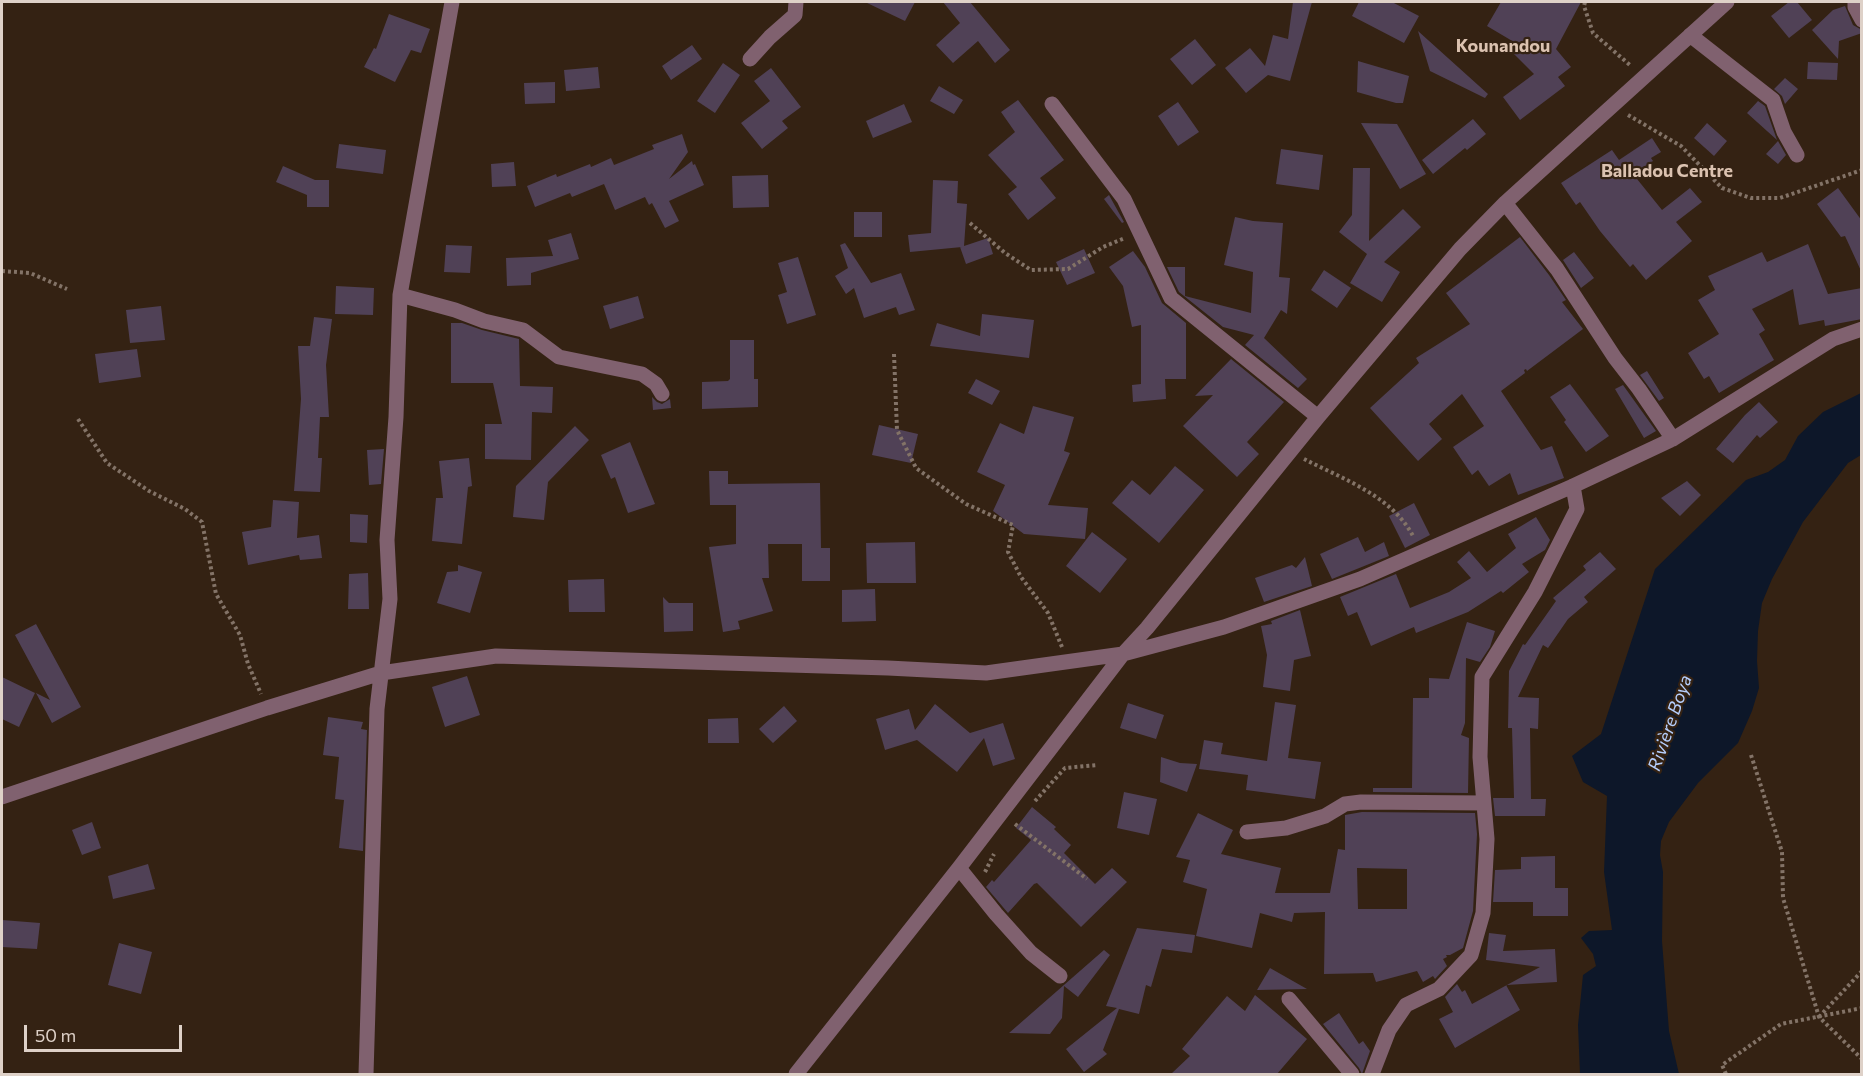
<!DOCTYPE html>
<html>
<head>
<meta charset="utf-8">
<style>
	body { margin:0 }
	#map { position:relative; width:1863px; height:1076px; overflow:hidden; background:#342213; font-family:Commissioner,sans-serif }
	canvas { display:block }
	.frame { position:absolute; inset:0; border:3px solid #ded1c8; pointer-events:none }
	.scale { position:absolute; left:24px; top:1025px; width:158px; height:27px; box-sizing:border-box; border:3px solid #ded1c8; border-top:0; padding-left:8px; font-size:18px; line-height:21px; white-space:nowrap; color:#ded1c8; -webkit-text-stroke:4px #342213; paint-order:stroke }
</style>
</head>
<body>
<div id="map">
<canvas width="1863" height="1076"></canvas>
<div class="frame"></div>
<div class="scale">50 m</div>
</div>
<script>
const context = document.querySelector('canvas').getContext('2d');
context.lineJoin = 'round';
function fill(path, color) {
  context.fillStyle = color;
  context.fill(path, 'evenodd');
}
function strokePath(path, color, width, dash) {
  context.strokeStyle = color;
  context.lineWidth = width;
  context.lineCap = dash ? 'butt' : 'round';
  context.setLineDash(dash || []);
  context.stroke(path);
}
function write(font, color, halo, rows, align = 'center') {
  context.font = font + ' Commissioner,sans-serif';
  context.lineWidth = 4.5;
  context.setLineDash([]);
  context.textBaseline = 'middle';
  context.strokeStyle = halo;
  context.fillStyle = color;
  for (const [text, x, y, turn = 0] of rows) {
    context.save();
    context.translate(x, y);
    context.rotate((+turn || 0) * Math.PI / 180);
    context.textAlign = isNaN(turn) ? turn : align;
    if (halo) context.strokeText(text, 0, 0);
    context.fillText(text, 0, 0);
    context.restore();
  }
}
fill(new Path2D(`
	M1861,393V455L1848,463L1803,522L1772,579L1762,603L1758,631L1757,661L1759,688L1752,711L1738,743L1698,783L1669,822L1661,841L1660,855L1663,872L1662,941L1669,1031L1679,1074H1580L1578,1025L1583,975L1596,966L1593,954L1581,938L1589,931L1612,930L1604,872L1607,796L1583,782L1572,756L1601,734L1655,569L1746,480L1768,472L1785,460L1798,436L1823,412Z`), '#0d1729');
fill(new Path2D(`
	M865,2H915L905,21Z
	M943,2H970L1010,50L995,63L978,41L953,63L936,45L960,23Z
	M1293,2H1312L1290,81L1268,75L1246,93L1225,68L1250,48L1265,66L1273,35L1288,39Z
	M1359,2H1392L1419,16L1404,43L1352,16Z
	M1501,2H1581L1556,49L1571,67L1558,77L1565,86L1520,120L1503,97L1534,74L1512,52L1519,45L1487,26Z
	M1789,2H1797L1812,20L1789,38L1771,16Z
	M1845,6L1853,25L1862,30V33L1839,41L1838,59L1812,30L1833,10Z
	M389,14L430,29L421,53L411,50L395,82L364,67L374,48L376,49Z
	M1418,31L1488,94L1485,98L1430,71Z
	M1195,39L1216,65L1192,85L1170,59Z
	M692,45L702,59L671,80L662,66Z
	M1358,61L1409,76L1403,103H1396L1357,92Z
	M1808,62L1838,63L1837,80L1807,79Z
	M723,63L740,75L715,113L697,101Z
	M598,67L600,88L566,91L564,70Z
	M771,68L801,107L782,121L788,128L762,149L741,123L770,101L754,81Z
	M1785,78L1798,89L1785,104L1782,96L1774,89Z
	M555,82V103L525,104L524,83Z
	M939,86L963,100L954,114L930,101Z
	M1018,100L1064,160L1040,178L1056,198L1028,220L1008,194L1017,187L988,155L1015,132L1001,112Z
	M1758,101L1765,106L1777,140L1747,113Z
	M1178,102L1199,132L1178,146L1158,116Z
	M904,104L912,122L873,138L866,121Z
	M1473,119L1486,134L1467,150L1465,148L1433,174L1422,160Z
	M1361,123L1397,124L1426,174L1400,189Z
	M1707,123L1727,141L1714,156L1694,138Z
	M682,134L688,152L669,179L692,161L693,165L695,164L704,185L669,201L679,221L665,228L652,203L649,205L645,197L615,210L604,184L572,197L570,193L535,207L527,186L556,174L557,177L590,164L591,167L611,158L614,165L654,149L652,145Z
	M1652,138L1661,152L1651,158L1653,161L1633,174L1662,210L1690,188L1702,202L1676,222L1692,241L1646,280L1633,264L1630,267L1600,231L1580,202L1576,205L1561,183L1612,150L1619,160Z
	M1778,141L1786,155L1778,164L1766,154Z
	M339,144L386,150L383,174L336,168Z
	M1281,149L1323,155L1319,190L1276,184Z
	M514,162L516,186L492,187L491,164Z
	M283,166L315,180H329V207H307V195L276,182Z
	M1353,168H1370L1369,241L1403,209L1421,227L1384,262L1400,272L1382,302L1350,283L1367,254L1339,232L1352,215Z
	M768,175L769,207L733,208L732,176Z
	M933,180L958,181L957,203L967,204L964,246L988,238L993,254L966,264L960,247H962L910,252L908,235L931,233Z
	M1838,188L1862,221V273L1845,236L1841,237L1817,204Z
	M1109,195L1124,222L1122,223L1104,199Z
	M854,212H882V237H854Z
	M1235,217L1253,221L1283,223L1279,277L1290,278L1287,314L1281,310L1264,338L1307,379L1298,388L1245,345L1254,335L1223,327L1179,292L1167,267H1185V296L1251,313L1253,272L1224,265Z
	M571,233L579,259L531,273V285L507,286L506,258L553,256L548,240Z
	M1520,237L1549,275L1566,300L1562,302L1583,329L1527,371L1526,369L1524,370L1525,373L1501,391L1541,450L1552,446L1564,478L1518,495L1510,473L1489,486L1478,470L1472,475L1453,447L1484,426L1462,394L1429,424L1442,439L1418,461L1370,408L1419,363L1416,358L1470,324L1446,293Z
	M845,243L871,283L901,273L915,310L899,315L896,307L864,318L854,288L846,294L835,276L848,268L840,245Z
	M1808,244L1828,294L1862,288V319L1825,326L1824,320L1799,325L1793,289L1752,309L1765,330L1759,334L1774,360L1719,393L1709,376L1704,379L1688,353L1719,334L1698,300L1715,290L1708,276L1762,252L1767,262Z
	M446,245L472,246L470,273L444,272Z
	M1084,249L1095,273L1067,285L1056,262Z
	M1133,251L1145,267L1162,303L1186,323V379H1165L1166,399L1133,402L1132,385L1141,384V325L1132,327L1123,286L1109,267Z
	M1574,252L1594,278L1581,288L1563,260Z
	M798,257L816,315L787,324L778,295L787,292L778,263Z
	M1324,270L1351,288L1337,308L1311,290Z
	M336,286L374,288L373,315L335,314Z
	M638,296L644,318L610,329L603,306Z
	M161,306L165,340L130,343L126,310Z
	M982,314L1034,320L1029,358L930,346L937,323L980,336Z
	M314,317L332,319L326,365L329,417H320L318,458H322L320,492L294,491L301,399L298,346H310Z
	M451,323H462L482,330L519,339L520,386L553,387L552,413L532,412L531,460L485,459V424H502L493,383H451Z
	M730,340H754V379H758V407L702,409V382L728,381L730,379Z
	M137,349L141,377L99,383L95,354Z
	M1231,359L1284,402L1247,442L1259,454L1237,477L1183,426L1213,395L1195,396Z
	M1647,371L1664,398L1659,401L1640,375Z
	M976,379L1000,391L992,405L968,393Z
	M1570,384L1609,436L1586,452L1564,422L1566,420L1550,397Z
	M1623,385L1656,431L1644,438L1615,389Z
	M652,397L657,402L662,404L670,399L671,408L653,410Z
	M1759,402L1778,422L1760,438L1757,435L1733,463L1716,449L1745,415Z
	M1033,406L1074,417L1064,451L1070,453L1048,505L1088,508L1085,539L1024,534L993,511L1005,485L977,472L1000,423L1024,434Z
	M879,425L918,434L911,463L872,455Z
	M575,426L589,440L548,482L544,520L513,517L516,486Z
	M630,442L655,504L628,513L615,477L611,479L601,455Z
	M384,449L381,484L369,485L367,450Z
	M469,458L472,486L468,487L462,544L432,541L436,498H443L439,461Z
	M1175,466L1204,490L1159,543L1112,503L1132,480L1150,495Z
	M709,471H728V484L820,483L821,548H830V581H802V544H768L769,578H762L773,611L738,621L740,629L723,632L709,547L736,544V505H710Z
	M1687,481L1701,495L1680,516L1661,498Z
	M273,500L299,502L297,538L319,535L322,558L300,560L299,555L248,565L242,532L271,527Z
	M1414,503L1430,535L1405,548L1389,516Z
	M350,514L368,515L367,543L350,542Z
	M1536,517L1550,540L1545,550L1522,564L1529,572L1503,593L1501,591L1468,612L1416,633L1414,627L1371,646L1357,612L1348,616L1340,597L1396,574L1410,608L1449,592L1471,578L1457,562L1469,551L1487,572L1516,548L1508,534Z
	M1092,532L1127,559L1100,593L1066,566Z
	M1358,537L1365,552L1384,542L1389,556L1332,579L1320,554Z
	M915,542L916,583H867L866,543Z
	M1600,552L1616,569L1584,597L1588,602L1568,619L1548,648L1543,645L1518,697L1539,698L1538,729L1530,728L1531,799H1546L1545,816H1495L1493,798H1514L1512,728H1508L1509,671L1523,644L1525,645L1556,601L1553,598L1586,570L1583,566Z
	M1305,557L1312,586L1264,602L1255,578L1292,565L1296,568Z
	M458,565L482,572L470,613L437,603L447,572L458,571Z
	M368,573L369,609H348L349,574Z
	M604,579L605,612H569L568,580Z
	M875,589L876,621L842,622V590Z
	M663,597L669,603H693V631L664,632Z
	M1300,610L1311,656L1294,660L1290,691L1263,687L1267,655L1261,626L1272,624L1271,621Z
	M1467,622L1495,631L1490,647L1480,662L1466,658L1465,723L1461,735L1469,738L1468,793L1373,792V788H1412L1413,698H1429V678L1449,679Z
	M36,624L81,707L52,723L36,693L50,700L15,635Z
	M467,676L480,715L445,727L432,687Z
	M2,677L35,693L19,727L2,719Z
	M1275,702L1296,705L1288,758L1321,762L1315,799L1246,790L1248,775L1199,769L1204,740L1223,743L1221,754L1267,761Z
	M1128,703L1164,715L1156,739L1120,728Z
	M935,704L970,733L1003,723L1015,759L993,766L984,738L957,772L917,740L885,750L876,719L909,709L915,730Z
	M784,706L797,721L773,743L759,729Z
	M328,717L363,722L361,729L367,730L363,851L339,848L344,800L335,799L339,757L323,755Z
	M738,718L739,743H708V719Z
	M1161,757L1180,763L1197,764L1187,792L1160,782Z
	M1124,792L1157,799L1149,835L1117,828Z
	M1032,807L1056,827L1054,829L1071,845L1064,853L1095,884L1112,868L1127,882L1081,927L1037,883L1034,884L1008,913L986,887L992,880L994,882L1031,840L1016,828Z
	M1362,812L1475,813L1477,834L1473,911L1463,948L1450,955H1446L1447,957L1443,959L1447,966L1435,979L1433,976L1423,982L1417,971L1376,982L1373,973L1324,974L1325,912L1294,913L1292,922L1260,913L1252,948L1196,936L1207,889L1183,882L1190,860L1176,857L1198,813L1233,830L1221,854L1281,868L1275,893H1330L1338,849L1345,850V815ZM1357,868L1407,869V909H1358Z
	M92,822L101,848L82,855L72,830Z
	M1555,856V888H1568V916H1533V902H1493L1495,870L1521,869V857Z
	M148,864L155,889L113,899L108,876Z
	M2,920L40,923L37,949L2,947Z
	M1137,928L1195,935L1192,953L1162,949L1151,987L1146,985L1139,1014L1119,1009L1103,1050L1107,1054L1084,1072L1066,1049L1117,1008L1106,1006Z
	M1489,933L1506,935L1503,951L1555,949L1557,982L1506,985L1520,1010L1455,1048L1439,1019L1453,1012L1445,997L1457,984L1462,992L1465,990L1472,1004L1540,967L1486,960Z
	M119,943L152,952L141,994L108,985Z
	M1104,950L1110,955L1078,997L1064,986L1062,1018L1050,1034L1009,1033Z
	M1270,968L1307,989L1257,990Z
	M1255,995L1307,1039L1277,1074H1171L1190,1056L1182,1049L1227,996L1245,1011Z
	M1339,1013L1359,1044L1363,1041L1370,1051L1362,1074L1359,1068L1323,1024Z`), '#504156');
strokePath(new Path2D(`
	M1585,2L1584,6L1593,33L1631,66
	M1628,115L1681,146L1722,188L1751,198H1780L1862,170
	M970,223L1005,253L1031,270L1068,269L1103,247L1125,238
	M2,271L30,273L67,289
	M894,354L897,430L916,468L966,504L1013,525L1008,552L1021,577L1048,613L1062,647
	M78,419L107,463L149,491L185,509L202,522L216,594L240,635L248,664L261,694
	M1304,459C1343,479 1392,496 1413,536
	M1751,755L1782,852L1783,898L1819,1017L1862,1059
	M1035,801L1065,768L1097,765
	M1015,824L1087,879
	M985,872L994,854
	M1819,1017L1862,971
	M1726,1074L1722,1065L1781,1024L1862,1008`), '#837367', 4, [3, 3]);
strokePath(new Path2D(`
	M1855,2V7L1862,20
	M1690,35L1773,100L1784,132L1797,155
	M750,59L770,37L795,15L796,2
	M1052,104L1124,199L1171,298L1318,417
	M1505,203L1557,269L1615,358L1639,389L1673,439
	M400,295L455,310L484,321L523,330L559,357L642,374L656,384L662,394
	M2,797L267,708L381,673L496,656L888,668L986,673L1123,654L1224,627L1360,579L1573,486L1673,439L1833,339L1862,329
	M1247,832L1286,828L1325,816L1345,804L1361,802L1484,803
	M959,868L996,914L1031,953L1060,976
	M1289,999L1352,1074
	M366,1074L377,709L390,599L387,540L396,417L400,295L452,2
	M796,1074L959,868L1123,654L1147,628L1318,417L1460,249L1505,203L1727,2
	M1372,1074L1389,1030L1406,1005L1439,989L1471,955L1483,913L1487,839L1480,757L1482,677L1535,592L1577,509L1573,486`), '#80616f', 15);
write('bold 18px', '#dbc2b0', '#342213', [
	["Kounandou",1503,46],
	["Balladou Centre",1667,171]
]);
write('italic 18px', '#b5cefc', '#342213', [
	["Rivière Boya",1670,723,-71]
]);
</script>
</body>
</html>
